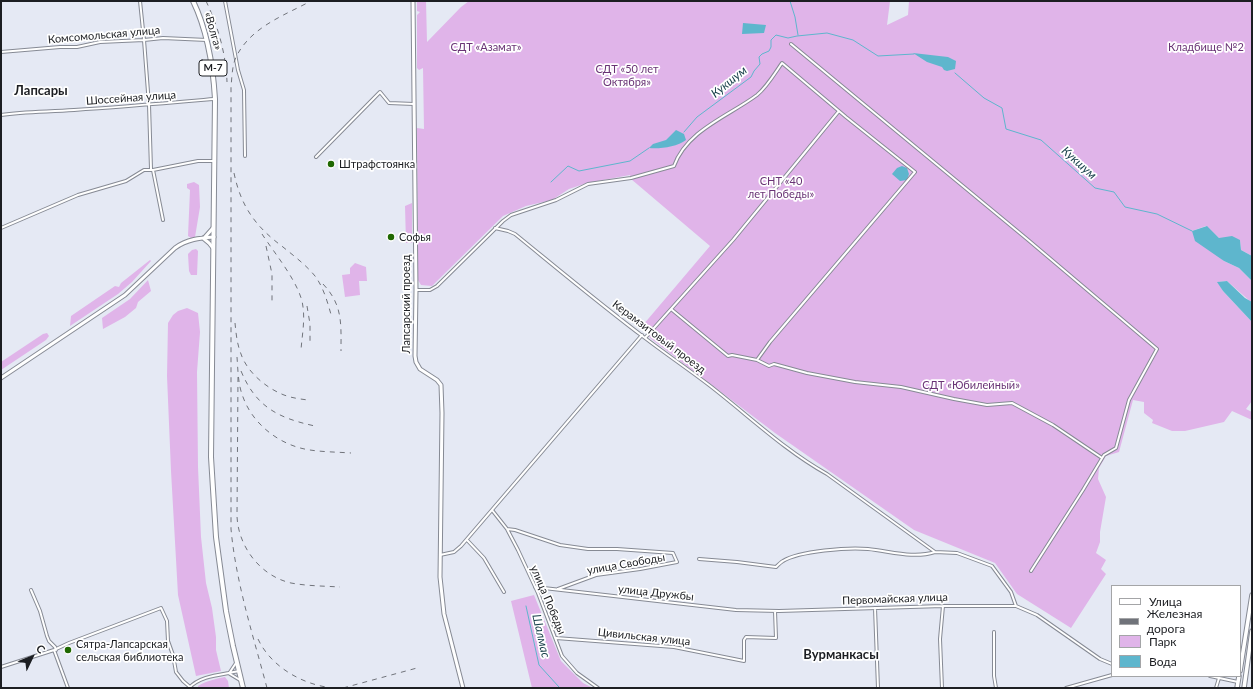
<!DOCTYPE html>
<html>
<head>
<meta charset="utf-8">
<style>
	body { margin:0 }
	#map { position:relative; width:1253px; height:689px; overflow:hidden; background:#e5e9f4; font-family:Lato,sans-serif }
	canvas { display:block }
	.frame { position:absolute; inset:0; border:2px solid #1c1e22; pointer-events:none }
	.legend { position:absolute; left:1111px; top:585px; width:130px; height:92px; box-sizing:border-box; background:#fff; border:1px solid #a4a5a7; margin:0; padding:5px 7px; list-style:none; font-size:12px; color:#1c1e22 }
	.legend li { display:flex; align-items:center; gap:8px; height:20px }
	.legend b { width:20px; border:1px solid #a4a5a7 }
	.north { position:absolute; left:12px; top:637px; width:40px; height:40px; -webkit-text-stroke:3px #fff; paint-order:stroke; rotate:47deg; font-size:11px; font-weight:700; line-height:16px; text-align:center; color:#1c1e22 }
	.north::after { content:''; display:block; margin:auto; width:14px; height:18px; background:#1c1e22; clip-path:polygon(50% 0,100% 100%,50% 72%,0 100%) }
</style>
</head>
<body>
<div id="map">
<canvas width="1253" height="689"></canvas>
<div class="frame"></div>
<ul class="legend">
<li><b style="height:5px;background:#fff"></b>Улица</li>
<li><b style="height:5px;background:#70737a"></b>Железная дорога</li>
<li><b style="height:11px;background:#e0b4e9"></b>Парк</li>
<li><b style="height:11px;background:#5eb6cd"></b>Вода</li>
</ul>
<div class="north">С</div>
</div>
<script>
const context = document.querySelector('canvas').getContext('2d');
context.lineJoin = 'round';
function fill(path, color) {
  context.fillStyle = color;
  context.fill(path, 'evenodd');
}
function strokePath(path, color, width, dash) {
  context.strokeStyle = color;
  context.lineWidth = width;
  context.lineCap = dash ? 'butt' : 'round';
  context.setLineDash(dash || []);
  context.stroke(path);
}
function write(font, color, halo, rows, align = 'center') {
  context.font = font + ' Lato,sans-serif';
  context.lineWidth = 3.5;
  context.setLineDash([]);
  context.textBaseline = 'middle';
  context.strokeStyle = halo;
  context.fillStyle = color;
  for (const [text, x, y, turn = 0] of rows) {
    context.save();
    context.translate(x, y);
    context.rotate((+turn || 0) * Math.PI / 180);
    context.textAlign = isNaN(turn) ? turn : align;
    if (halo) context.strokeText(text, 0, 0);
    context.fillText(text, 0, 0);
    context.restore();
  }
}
fill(new Path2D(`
	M417,1H426L427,42L461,7L469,1H890L887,25L908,15L909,1H1252V256L1241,250L1240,240L1219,238L1206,226L1192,231L1224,261L1239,268L1252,281V303L1227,281L1218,282L1223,291L1252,322V401L1246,409L1252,412V420L1232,411L1224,422L1185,431H1172L1152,423L1153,420L1144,413V402L1133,400L1119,452L1106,456L1099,468L1098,479L1106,497L1100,532V542L1096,553L1106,560L1101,569L1106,574L1071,628L1017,594L995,563L914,530L775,433L650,338L643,325L710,246L631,179L630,175L587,183L569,189L552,200L526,206L503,216L432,286L421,285L418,280L417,128L424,129L423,68L419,70L417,68V15L420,12L417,11Z
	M194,182L199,185L200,207L195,237L191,238L188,236L190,190L187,188V184Z
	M412,203V243H406L405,206Z
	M196,249L198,251L197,275H191L189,271L188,254L192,250Z
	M150,260L151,261L132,282L118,294L70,326L71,316L115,286L119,287L121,283Z
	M355,263L366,267L367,281H359L360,295L345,297L342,275L350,274V268Z
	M148,280L151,291L138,302L136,308L125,317L103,329L102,318L130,299Z
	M187,308L198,313L200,332L197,372L198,467L201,537L206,583L212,608L216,637V650L221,671L196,676L178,595L171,471L167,376L168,323L173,315L178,311Z
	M47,333L49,336L46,340L1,370V362L43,334Z
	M534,595L561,661L583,683L593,688H532L511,601Z
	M225,677L228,681L229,688H198V686C206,681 215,679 225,677Z`), '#e0b4e9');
fill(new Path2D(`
	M743,23L766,25L764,33L742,34Z
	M913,53L948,57L956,61L955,69L947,71L944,70L942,67L927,62Z
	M676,130L684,134L686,140C677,147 660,149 649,148L653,144L666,140Z
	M902,166L907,168L909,174L907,180L900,181L892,174L897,168Z
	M1207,226L1219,238L1232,236L1240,240L1241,250L1252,256V281L1239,268L1224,261L1195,241L1192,231Z
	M1227,281L1245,298L1252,302V322L1223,291L1217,282Z`), '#5eb6cd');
strokePath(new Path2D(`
	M790,1L795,17L798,35
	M955,73L984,98L1002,108L1006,129L1041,140L1095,188L1114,192L1125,207L1157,214L1192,231
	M684,132L697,117L751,77L754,71L760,64L759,57L762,54L769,51L771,47V40L776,35L788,38L797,36L827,33L853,40L878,56L914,54
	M551,182L568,166L579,171L630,161L649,148
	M1,269V270
	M526,606L539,665L559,687`), '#5eb6cd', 1);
const street = new Path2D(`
	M140,1L144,40L149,105L151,169
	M225,1L238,70L244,90L245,156
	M791,44L1027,239L1157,349L1129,400L1116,448L1104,455L1083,490L1031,571
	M1,52L60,47H77L100,42L144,40L163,38L207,40
	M1,115C25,111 49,112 74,110C121,107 167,103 214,99
	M316,157L380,92L389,103L414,104
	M153,170L163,220
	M1,228L78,195L126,181L144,170H153L198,161H214
	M495,228L508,231L515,234C558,269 601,305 645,338C666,354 688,369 709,385C748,415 784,450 827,474L935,552C913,559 890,551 868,549C849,547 799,551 783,561C781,562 778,565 776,567L737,562L699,559
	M416,290H430L437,286L503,221L511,215L556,200L588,184L631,178L674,166C687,130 729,116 757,95C767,87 775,73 782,63L846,117L915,172L770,342L757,360
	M671,309L728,356L732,355L757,360L769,366L774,364L807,373L855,382L901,387L954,399L987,405L1012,403L1053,425L1102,458
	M645,338L733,240L839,111
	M492,510L507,529L518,550L538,593L562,656L577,673L598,688
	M507,529L515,530L560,545L588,549H617L673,553L677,562L640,569L596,575L558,589
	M467,540L484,558L504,592
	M935,552L957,553L992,566L1011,592L1016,606
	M440,555L454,552L461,546L642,335
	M535,587L736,610L779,611L943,606H1016L1037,615L1100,659L1112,664
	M31,590L40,611L47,636L49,641L55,647L56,650
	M875,608L878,688
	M994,632V676L996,688
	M556,638L674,647L744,661V640L746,637L776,638L775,611
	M54,650L68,688
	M1,667L54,650L69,643L161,608L167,621L168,641L173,655L176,672L183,681L190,687
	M230,672L236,663
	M230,674L240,680
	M1210,676L1238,682
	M189,688C201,675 222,675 239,671
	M942,688L940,639L943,606
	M1066,688L1112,675
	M1216,688L1219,678`);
const secondary = new Path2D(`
	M413,1L416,290L415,356L416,362L420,369L437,380L441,385L442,413L440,577L444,614L463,688
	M205,237L213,228
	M203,238L209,243L213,248
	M1,378L125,295L175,248C187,239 200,238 214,237`);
const primary = new Path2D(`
	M1240,671L1252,595
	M1237,688L1239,676
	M1244,688L1252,631`);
const highway = new Path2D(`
	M193,1C208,32 213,65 215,99L211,457L216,537L226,611L233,646L243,688`);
strokePath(street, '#868a94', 4);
strokePath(secondary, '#868a94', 5);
strokePath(primary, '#868a94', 5.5);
strokePath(highway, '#868a94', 6);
strokePath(street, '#fff', 2);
strokePath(secondary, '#fff', 3);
strokePath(primary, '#fff', 3.5);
strokePath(highway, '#fff', 4);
strokePath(new Path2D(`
	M206,1C218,26 226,54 227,82
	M234,173C241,207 256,227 283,247C294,256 306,265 315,276C324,288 328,304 332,318
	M262,234C275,254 301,285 303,307C305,321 302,336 301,350
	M266,246L272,274V304
	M323,284C343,305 341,324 341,351
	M307,306L310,324V342
	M235,323C236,333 237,344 241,354C247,372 266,388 284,395C292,398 300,399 308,400
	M237,357C238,370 238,385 243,397C253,425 281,446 310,450C323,452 337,452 351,453
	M241,371C256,407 278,418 315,426
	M238,377L237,516C238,546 260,576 291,583C307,586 324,586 340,587
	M258,639C271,667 303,685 333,688
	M267,688C253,635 236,583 231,529V87C232,77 232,66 236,57C251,27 283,16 311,1
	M343,688L417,668`), '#70737a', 1, [5, 5]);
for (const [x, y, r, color] of [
	[331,164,4,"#1f6801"],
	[391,237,4,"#1f6801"],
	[68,650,4,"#1f6801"]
]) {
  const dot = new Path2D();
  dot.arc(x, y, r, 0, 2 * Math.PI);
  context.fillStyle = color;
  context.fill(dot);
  strokePath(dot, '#fff', 1.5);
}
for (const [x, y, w] of [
	[213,68,28]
]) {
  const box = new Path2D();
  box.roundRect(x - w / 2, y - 8, w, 16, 3);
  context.fillStyle = '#fff';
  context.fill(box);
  strokePath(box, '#1c1e22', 1);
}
write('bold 10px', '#1c1e22', null, [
	["М-7",213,68]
]);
write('11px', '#1c1e22', '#fff', [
	["«Волга»",213,31,74],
	["Комсомольская улица",104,35,-5],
	["Шоссейная улица",131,98,-4],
	["Лапсарский проезд",406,304,-90],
	["Керамзитовый проезд",659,337,37],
	["улица Свободы",626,564,-10],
	["улица Дружбы",656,593,6],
	["Первомайская улица",895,599,-2],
	["улица Победы",548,600,67],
	["Цивильская улица",644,637,6]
]);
write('11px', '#693375', '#fff', [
	["СДТ «Азамат»",486,47],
	["Кладбище №2",1206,47],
	["СДТ «50 лет",627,69],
	["Октября»",627,82],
	["СНТ «40",781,181],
	["лет Победы»",781,194],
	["СДТ «Юбилейный»",971,385]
]);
write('11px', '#1c1e22', '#fff', [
	["Штрафстоянка",339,164],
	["Софья",399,237],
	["Сятра-Лапсарская",76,644],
	["сельская библиотека",76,657]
], 'left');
write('italic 12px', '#163f49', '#fff', [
	["Кукшум",729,82,-39],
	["Кукшум",1079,163,42],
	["Шалмас",541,636,77]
]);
write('bold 13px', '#1c1e22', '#fff', [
	["Лапсары",41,91],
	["Вурманкасы",841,655]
]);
</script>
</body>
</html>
